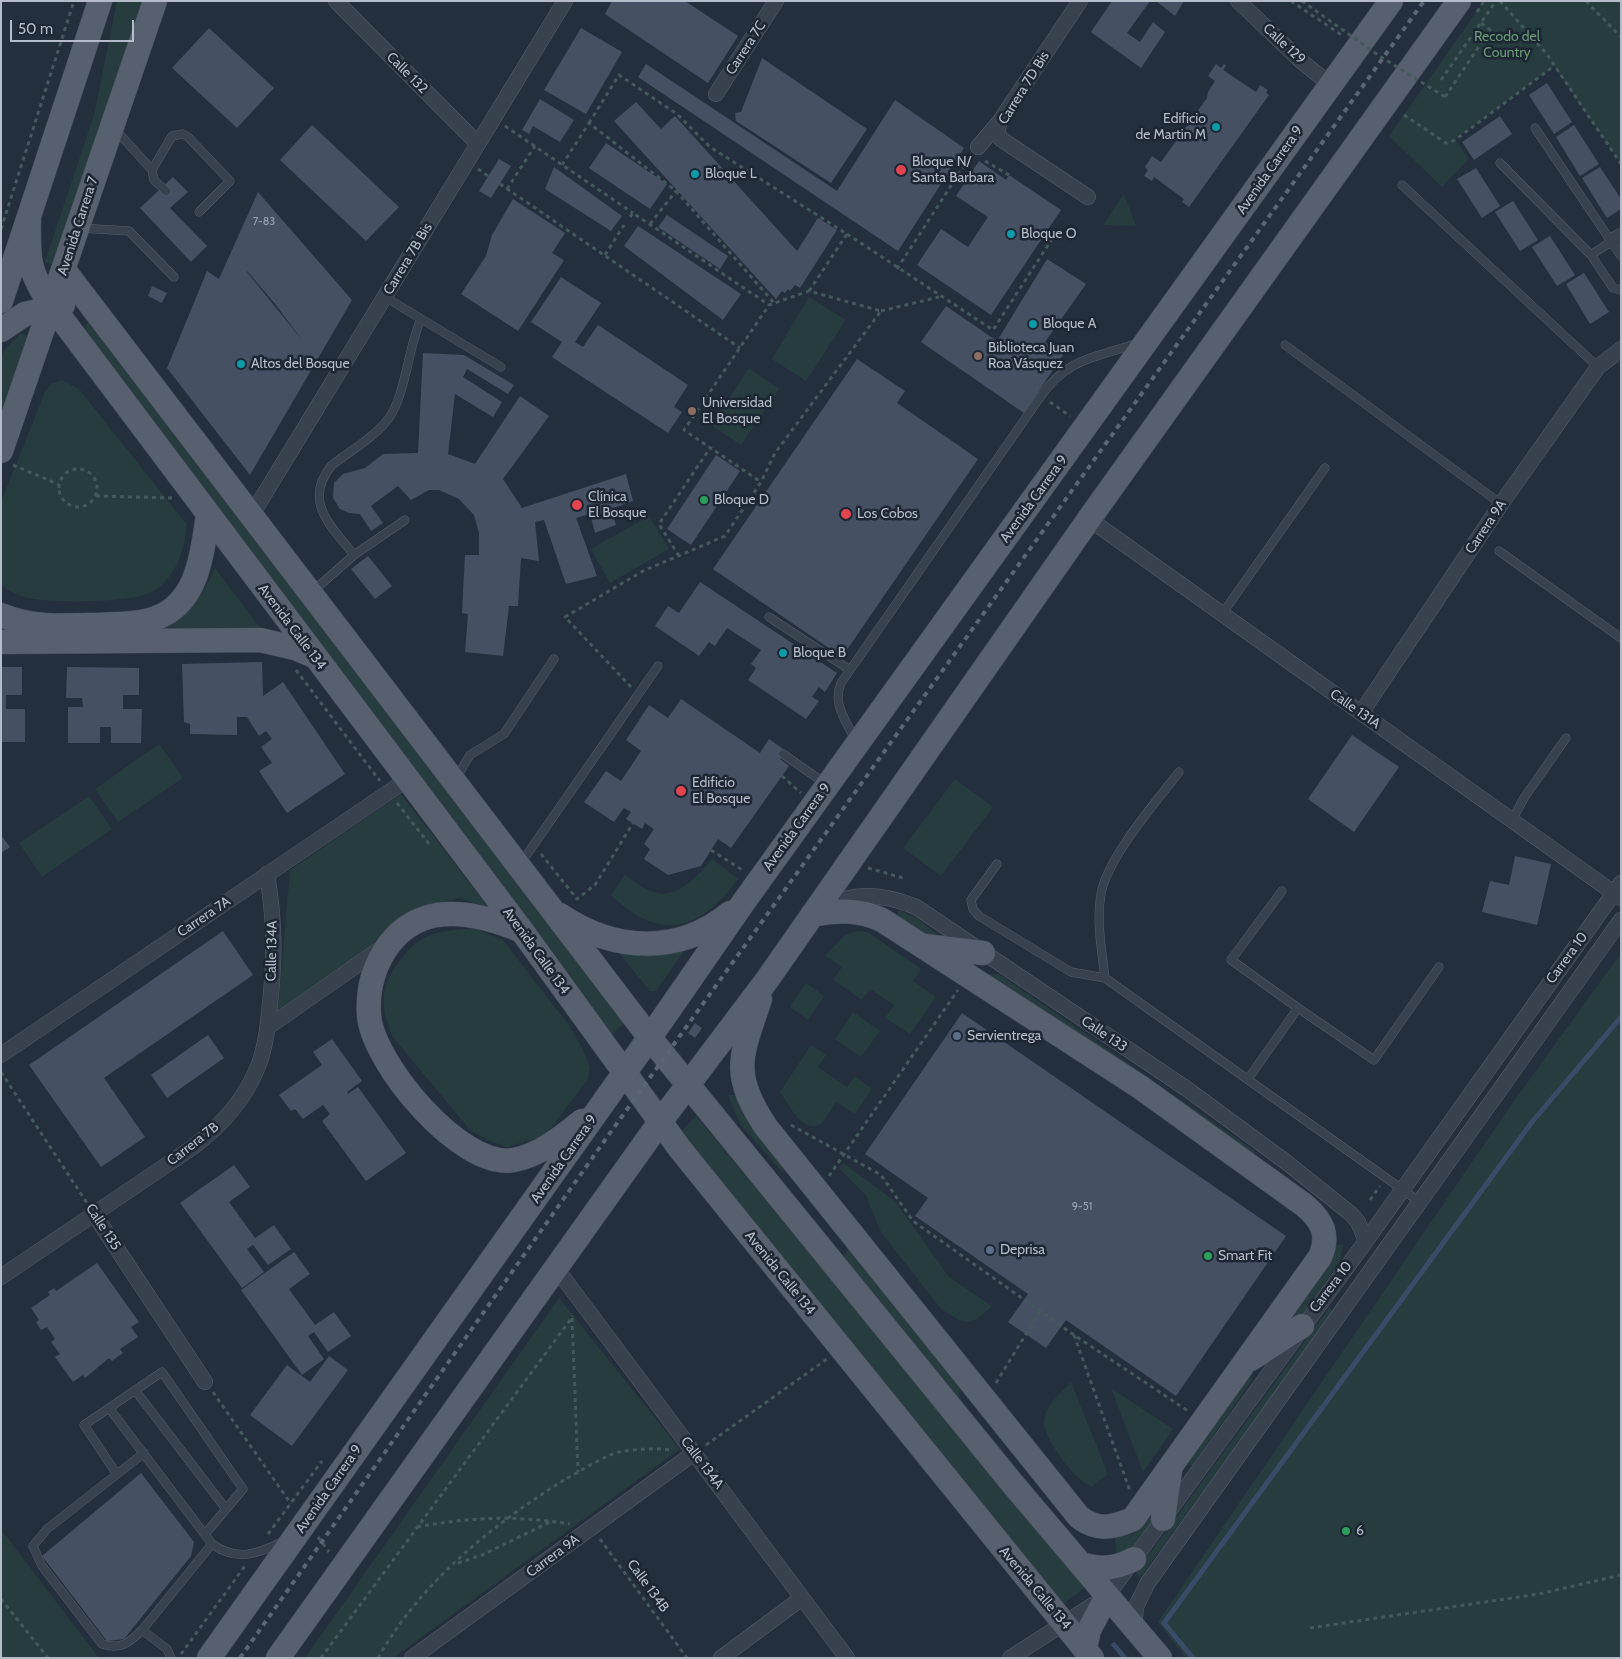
<!DOCTYPE html>
<html>
<head>
<meta charset="utf-8">
<style>
	body { margin:0 }
	#map { position:relative; width:1622px; height:1659px; overflow:hidden; background:#242f3e; font-family:Cabin,sans-serif }
	canvas { display:block }
	.frame { position:absolute; inset:0; border:2px solid #b4bcc9; pointer-events:none }
	.scale { position:absolute; left:10px; top:20px; width:124px; height:22px; box-sizing:border-box; border:2px solid #b4bcc9; border-top:0; padding-left:6px; font-size:15px; line-height:18px; white-space:nowrap; color:#b4bcc9; -webkit-text-stroke:4px #1d2633; paint-order:stroke }
</style>
</head>
<body>
<div id="map">
<canvas width="1622" height="1659"></canvas>
<div class="frame"></div>
<div class="scale">50 m</div>
</div>
<script>
const context = document.querySelector('canvas').getContext('2d');
context.lineJoin = 'round';
function fill(path, color) {
  context.fillStyle = color;
  context.fill(path, 'evenodd');
}
function strokePath(path, color, width, dash) {
  context.strokeStyle = color;
  context.lineWidth = width;
  context.lineCap = dash ? 'butt' : 'round';
  context.setLineDash(dash || []);
  context.stroke(path);
}
function write(font, color, halo, rows, align = 'center') {
  context.font = font + ' Cabin,sans-serif';
  context.lineWidth = 5;
  context.setLineDash([]);
  context.textBaseline = 'middle';
  context.strokeStyle = halo;
  context.fillStyle = color;
  for (const [text, x, y, turn = 0] of rows) {
    context.save();
    context.translate(x, y);
    context.rotate((+turn || 0) * Math.PI / 180);
    context.textAlign = isNaN(turn) ? turn : align;
    if (halo) context.strokeText(text, 0, 0);
    context.fillText(text, 0, 0);
    context.restore();
  }
}
fill(new Path2D(`
	M117,1H147L54,265L45,262L94,115Z
	M1484,1H1621V164L1554,66L1455,139L1469,159L1442,187L1389,136Z
	M1124,194L1136,226L1103,225Z
	M809,297L846,320L806,381L772,359Z
	M90,319L625,1022L611,1035L83,332Z
	M20,334L32,335L1,423V359L5,349Z
	M749,368L779,389L741,445L711,425Z
	M62,380L79,389L187,525C184,551 177,575 154,591C136,603 46,604 25,597C17,595 6,590 1,584V502L45,392L51,384Z
	M649,516L669,549L610,583L591,549Z
	M215,568L264,633L153,629C187,614 200,602 215,568Z
	M159,744L183,778L118,822L95,789Z
	M955,779L993,807L941,876L903,848Z
	M401,794L489,908L459,898L434,903L278,1010L290,870Z
	M89,796L112,829L42,877L19,843Z
	M712,859L738,879C701,930 660,943 611,895L625,874C662,908 683,894 712,859Z
	M899,910L918,919L941,937L914,932L896,919Z
	M474,928L503,940L568,1024L581,1046L590,1067L588,1079L545,1136L507,1147L487,1140L470,1130L393,1037C379,1006 380,986 401,959C407,951 416,942 424,938C439,930 458,930 474,928Z
	M856,931L868,932L921,969L913,981L936,997L910,1034L885,1018L894,1005L870,989L862,1000L833,980L842,967L825,956L844,936Z
	M686,948L656,991H650L619,953L646,955Z
	M1621,953V1658H1186L1158,1622L1509,1108Z
	M984,974H999L1255,1151L1251,1159Z
	M806,983L824,996L808,1020L790,1007Z
	M853,1012L880,1031L861,1057L835,1039Z
	M811,1045L826,1055L818,1067L847,1087L855,1076L872,1089L855,1114L836,1102C832,1108 828,1116 823,1122C805,1139 788,1103 780,1092Z
	M728,1095H736L748,1121L787,1167L782,1172L740,1124Z
	M696,1116L1085,1587L1060,1607L678,1135Z
	M843,1163L895,1201L949,1277L992,1306L977,1319L969,1322L959,1320L941,1309L881,1232L865,1194L839,1168Z
	M852,1244L960,1380L959,1399L843,1256Z
	M1343,1244L1340,1261L1299,1320L1279,1328L1334,1245Z
	M559,1298L680,1449L393,1658H305Z
	M1330,1307L1333,1313L1140,1578L1136,1572Z
	M1250,1377L1253,1379L1192,1466L1186,1462L1241,1383Z
	M1071,1382L1108,1474L1093,1486C1078,1486 1041,1435 1044,1420C1046,1405 1062,1392 1071,1382Z
	M1111,1388L1173,1429L1143,1472Z
	M1149,1516L1154,1521L1128,1552L1116,1560L1115,1537L1133,1534Z
	M1,1530L10,1541L99,1658H1Z`), '#263c3f');
strokePath(new Path2D(`
	M1114,1645L1125,1658
	M1193,1658L1164,1623L1532,1122L1621,1017`), '#394c67', 5);
fill(new Path2D(`
	M612,1H685L738,36L708,83L605,14Z
	M1112,1H1150L1127,33L1140,42L1153,22L1165,32L1141,68L1091,32Z
	M1156,1H1184L1175,16Z
	M209,28L274,88L237,128L172,68Z
	M581,28L622,52L586,114L544,90Z
	M762,58L867,129L831,183L736,121L735,113L741,112Z
	M646,64L837,191L895,100L964,148L898,251L638,77Z
	M1216,64L1221,68L1224,64L1226,66L1223,70L1256,92L1260,85L1268,90L1266,93L1269,95L1189,207L1182,202L1184,199L1154,177L1152,181L1144,176L1148,170L1145,167L1152,156L1161,162L1207,98L1208,92L1215,81L1208,76Z
	M1547,83L1572,122L1554,134L1529,95Z
	M540,99L574,120L560,142L533,126L529,134L522,130Z
	M636,102L661,129L675,116L797,251L818,218L837,230L800,288L795,285L790,291L788,289L785,293L782,291L776,299L614,121Z
	M1500,116L1512,134L1474,160L1462,142Z
	M312,125L399,207L366,241L280,160Z
	M1574,125L1599,164L1580,176L1556,137Z
	M606,143L667,184L650,209L589,168Z
	M499,159L511,166L491,198L479,191Z
	M979,161L1006,180L1009,175L1061,210L991,315L917,265L941,229L968,247L988,217L956,196Z
	M554,167L622,216L611,231L545,189Z
	M1600,167L1621,199V209L1607,218L1582,178Z
	M1476,168L1500,206L1482,218L1457,179Z
	M173,177L188,192L170,208L207,246L191,262L140,208Z
	M258,192L352,300L250,475L167,368L207,271L219,279ZM247,271L276,305L302,340L247,272Z
	M513,199L565,233L552,253L564,260L518,331L461,294L486,256L492,235Z
	M1513,201L1538,240L1520,251L1495,212Z
	M667,215L728,256L720,269L658,227Z
	M638,226L741,294L723,320L624,246Z
	M1550,236L1575,275L1557,286L1532,247Z
	M1047,259L1086,284L1045,342L1063,355L1024,413L921,342L946,306L997,341Z
	M1584,273L1609,312L1590,324L1566,284Z
	M561,277L601,303L575,342L583,347L598,325L688,385L674,407L682,412L668,433L552,357L562,342L531,322Z
	M152,286L167,293L162,303L148,296Z
	M423,353L464,355L514,385L508,394L467,369L463,377L502,402L493,417L455,394L448,454L475,464L520,396L549,416L503,479L522,508L626,474L633,501L611,509L616,525L595,533L590,514L576,518L597,576L566,584L544,520L535,522L539,561L521,558L518,606H509L503,656L465,652L468,614L462,613L465,555H479V533L474,515L459,499L439,490H429L411,500L398,486L371,506L383,523L371,531L360,514L349,513L340,509L333,498L334,483L343,474L365,468L383,454L418,453Z
	M857,359L905,391L897,403L978,459L842,657L713,569Z
	M716,455L740,471L691,545L667,529Z
	M368,556L392,586L375,599L351,569Z
	M700,582L837,673L825,692L819,687L812,697L819,701L806,719L748,680L756,668L751,664L761,650L727,628L715,646L709,642L699,656L655,626L668,606L679,613Z
	M262,662L263,696L283,682L345,774L287,813L259,771L272,763L261,747L272,739L266,731L259,736L247,717H237V735L190,734V724L184,722L182,664Z
	M1,667H22V695H6V709H25V742H1Z
	M67,667L139,668V695H123V709H142L141,743H111V727H100V743H68V707H83L82,698H66Z
	M681,699L760,753L769,739L786,751L780,759L789,766L731,848L718,839L701,866L668,875L644,859L650,849L644,844L654,829L645,823L642,829L626,819L631,812L624,808L614,822L584,802L606,771L621,781L641,751L626,740L649,705L668,718Z
	M1352,735L1399,767L1354,832L1308,799Z
	M1,835L10,847L1,853Z
	M1515,856L1551,864L1537,925L1482,912L1490,881L1509,885Z
	M223,931L253,975L104,1078L145,1137L101,1167L29,1065Z
	M962,1013L1286,1236L1176,1396L1066,1320L1046,1348L1008,1322L1028,1294L915,1216L928,1198L865,1154Z
	M695,1023L702,1028L695,1038L688,1033Z
	M208,1035L224,1058L167,1098L151,1075Z
	M332,1039L362,1081L347,1092L348,1094L358,1087L406,1153L366,1181L322,1121L330,1114L323,1105L303,1119L295,1109L291,1111L279,1095L322,1065L313,1052Z
	M234,1165L250,1187L229,1202L255,1238L274,1225L291,1249L268,1265L253,1245L247,1249L264,1272L242,1288L180,1203Z
	M294,1252L310,1274L289,1289L315,1325L334,1312L351,1336L328,1352L314,1332L308,1336L324,1359L302,1375L241,1290Z
	M97,1263L139,1322L131,1327L138,1337L120,1349L123,1353L112,1361L109,1358L85,1378L83,1375L73,1382L55,1357L60,1354L51,1342L55,1339L47,1327L41,1330L36,1322L39,1320L31,1308L50,1295L48,1292L54,1288L56,1291Z
	M329,1356L348,1370L292,1446L250,1415L287,1365L310,1382Z
	M141,1473L194,1542L191,1556L124,1639L107,1641L42,1556Z`), '#455162');
const service = new Path2D(`
	M114,128L152,170L154,180L166,191
	M1535,128L1621,256
	M1500,163L1591,255L1612,241
	M152,170L172,136L183,134L188,137L230,181L199,212
	M1402,185L1598,367
	M80,228L129,231L174,277
	M1591,255L1613,288L1621,290
	M385,297L501,367
	M1285,345L1501,504
	M1499,551L1621,638
	M354,555C331,526 302,501 332,465C349,452 377,435 389,418C406,393 408,348 421,319
	M312,592L354,555L405,520
	M1222,614L1325,468
	M769,617L850,670
	M855,740C846,720 832,704 841,683L1041,396C1068,357 1096,358 1138,343
	M783,754L826,784
	M456,778L470,755L504,734L554,659
	M1512,820L1524,798L1566,738
	M521,863L658,666
	M997,864L971,900L973,909L979,916L1071,972L1105,978L1420,1202
	M1105,978C1102,952 1096,921 1101,894C1107,858 1156,802 1179,772
	M1298,1008L1374,1060L1439,967
	M1248,1079L1298,1008L1231,960L1282,891
	M135,1390L226,1509
	M109,1408L212,1544C237,1562 258,1554 284,1541
	M144,1453L47,1529L33,1546L42,1566L102,1644C121,1650 129,1643 142,1630L167,1649L171,1658
	M116,1473L84,1425L162,1372L243,1489L205,1534
	M142,1630L212,1544`);
const minor = new Path2D(`
	M336,1L478,144
	M1080,1L1000,121L997,131L1001,139L1088,197
	M1238,1L1301,61L1331,85
	M716,94L776,1
	M978,147L1000,121
	M1612,241L1621,236
	M251,516L565,1
	M1089,519L1621,898
	M1361,713L1501,504L1598,367L1621,349
	M826,907C855,890 887,895 916,907L1187,1089L1286,1162L1351,1214L1358,1222L1366,1241
	M268,1027L383,947
	M1,1055L408,779
	M94,1214L205,1382
	M556,1268L847,1658
	M1,1277L193,1147C221,1126 246,1098 259,1064C266,1045 268,1024 270,1004C275,956 275,923 267,874
	M1134,1628L1136,1607L1147,1584L1621,920
	M412,1658L694,1453
	M721,1658L802,1598
	M1010,1658L1107,1596L1366,1241L1621,883`);
const primary = new Path2D(`
	M29,218C28,259 28,272 52,306L522,931L680,1149L1092,1658
	M64,270L650,1038L1012,1483L1160,1658
	M1,301L100,1
	M1,330L25,314L63,305
	M1,451L155,1
	M1,615C29,627 58,626 88,625C111,624 141,626 163,615C199,597 203,549 208,514
	M1,642L260,640L295,648L314,656
	M560,915C614,952 679,955 730,913
	M522,931C496,920 466,911 437,915C390,923 366,971 369,1015C372,1062 461,1170 514,1160C540,1155 562,1137 582,1121
	M925,946L983,953
	M760,999C741,1056 730,1073 766,1127L1079,1517C1097,1531 1113,1528 1133,1519L1320,1257C1330,1235 1322,1220 1304,1205L1140,1087L882,920C859,909 836,910 812,915
	M1251,1359L1302,1326
	M1163,1519L1170,1471
	M1081,1564C1100,1570 1116,1569 1134,1559
	M1085,1648L1089,1630L1107,1596
	M209,1658L662,1020L743,903L1391,1
	M278,1658L660,1122L767,980L1089,519L1459,1`);
strokePath(service, '#565f6c', 9);
strokePath(minor, '#565f6c', 16);
strokePath(primary, '#414a57', 25);
strokePath(new Path2D(`
	M1291,1L1343,36
	M1500,1L1546,53L1621,164
	M1586,1L1621,37
	M1477,12L1484,1
	M1441,80L1496,1
	M1445,97L1490,30L1481,23
	M1404,115L1446,143L1455,140L1554,66
	M589,123L619,75L677,114L710,147L847,234L809,291
	M505,126L633,213
	M985,161L1009,175
	M562,165L589,123L676,191L774,303
	M478,169L488,176
	M500,184L740,348
	M507,189L535,146
	M630,217L633,213L769,305
	M650,224L676,191
	M1,229L74,1
	M847,234L993,330L1054,236
	M605,255L624,225
	M897,269L969,158
	M881,311L939,297
	M1050,402L1070,416
	M13,465L58,484
	M59 488a19 19 0 1 1 38 0a19 19 0 1 1-38 0Z
	M96,496L172,498
	M679,556L659,524L710,448
	M296,670L380,781
	M631,687L565,617L643,571L725,536L761,482L684,430L769,305L809,291L881,311L775,453L761,482
	M782,776L801,793
	M397,803L430,845
	M711,850L744,871
	M541,854L577,899L595,885L633,823
	M868,868L903,878
	M1,1072L87,1203
	M791,1125L881,1175L913,1221L1074,1335L1188,1411
	M829,1176L958,990
	M1370,1200L1380,1186
	M572,1318L578,1472
	M1074,1335L1130,1491
	M996,1383L1040,1311
	M213,1392L291,1504
	M706,1445L827,1359
	M417,1527C473,1517 514,1515 570,1524
	M268,1534L322,1461
	M318,1537L329,1552
	M600,1539L687,1658
	M458,1563L482,1555L550,1522
	M1,1599L48,1658
	M1310,1628L1539,1594L1621,1575
	M181,1654L245,1566
	M321,1658L573,1316
	M378,1658C420,1583 492,1525 564,1480C579,1472 603,1456 619,1452C634,1449 656,1448 672,1450`), '#44595c', 3, [4, 4]);
strokePath(service, '#38414e', 8);
strokePath(minor, '#38414e', 15);
strokePath(primary, '#56606e', 24);
strokePath(new Path2D(`
	M240,1658L605,1140L1424,1`), '#5a6575', 4, [5, 5]);
strokePath(new Path2D(`
	M1302,1L1378,55L1445,97`), '#44595c', 3, [4, 4]);
for (const [x, y, r, color] of [
	[1216,127,5,"#0f9aa8"],
	[901,170,6,"#e0444e"],
	[695,174,5,"#0f9aa8"],
	[1011,234,5,"#0f9aa8"],
	[1033,324,5,"#0f9aa8"],
	[978,356,5,"#8d6e63"],
	[241,364,5,"#0f9aa8"],
	[692,411,5,"#8d6e63"],
	[704,500,5,"#2e9e5b"],
	[577,505,6,"#e0444e"],
	[846,514,6,"#e0444e"],
	[783,653,5,"#0f9aa8"],
	[681,791,6,"#e0444e"],
	[957,1036,5,"#5c6f8a"],
	[990,1250,5,"#5c6f8a"],
	[1208,1256,5,"#2e9e5b"],
	[1346,1531,5,"#2e9e5b"]
]) {
  const dot = new Path2D();
  dot.arc(x, y, r, 0, 2 * Math.PI);
  context.fillStyle = color;
  context.fill(dot);
  strokePath(dot, '#1d2633', 2);
}
write('11px', '#98a1af', null, [
	["7-83",264,222],
	["9-51",1082,1207]
]);
write('14px', '#6b9a76', '#1d2633', [
	["Recodo del",1507,37],
	["Country",1507,53]
]);
write('14px', '#b4bcc9', '#1d2633', [
	["Calle 129",1284,44,43],
	["Carrera 7C",746,48,-57],
	["Calle 132",407,73,45],
	["Carrera 7D Bis",1024,88,-58],
	["Avenida Carrera 9",1270,170,-55],
	["Avenida Carrera 7",78,226,-72],
	["Carrera 7B Bis",408,259,-59],
	["Avenida Carrera 9",1034,499,-54],
	["Carrera 9A",1486,527,-56],
	["Avenida Calle 134",292,627,53],
	["Calle 131A",1355,709,35],
	["Avenida Carrera 9",797,827,-54],
	["Carrera 7A",204,917,-34],
	["Calle 134A",272,951,-89],
	["Avenida Calle 134",536,951,54],
	["Carrera 10",1567,958,-54],
	["Calle 133",1104,1034,34],
	["Carrera 7B",193,1144,-38],
	["Avenida Carrera 9",564,1159,-55],
	["Calle 135",103,1227,57],
	["Avenida Calle 134",780,1273,51],
	["Carrera 10",1331,1287,-53],
	["Calle 134A",702,1463,53],
	["Avenida Carrera 9",329,1489,-55],
	["Carrera 9A",553,1556,-36],
	["Calle 134B",648,1586,54],
	["Avenida Calle 134",1035,1588,50]
]);
write('14px', '#b4bcc9', '#1d2633', [
	["Edificio",1206,119,"right"],
	["de Martin M",1206,135,"right"],
	["Bloque N/",912,162],
	["Santa Barbara",912,178],
	["Bloque L",705,174],
	["Bloque O",1021,234],
	["Bloque A",1043,324],
	["Biblioteca Juan",988,348],
	["Roa Vásquez",988,364],
	["Altos del Bosque",251,364],
	["Universidad",702,403],
	["El Bosque",702,419],
	["Clínica",588,497],
	["El Bosque",588,513],
	["Bloque D",714,500],
	["Los Cobos",857,514],
	["Bloque B",793,653],
	["Edificio",692,783],
	["El Bosque",692,799],
	["Servientrega",967,1036],
	["Deprisa",1000,1250],
	["Smart Fit",1218,1256],
	["6",1356,1531]
], 'left');
</script>
</body>
</html>
